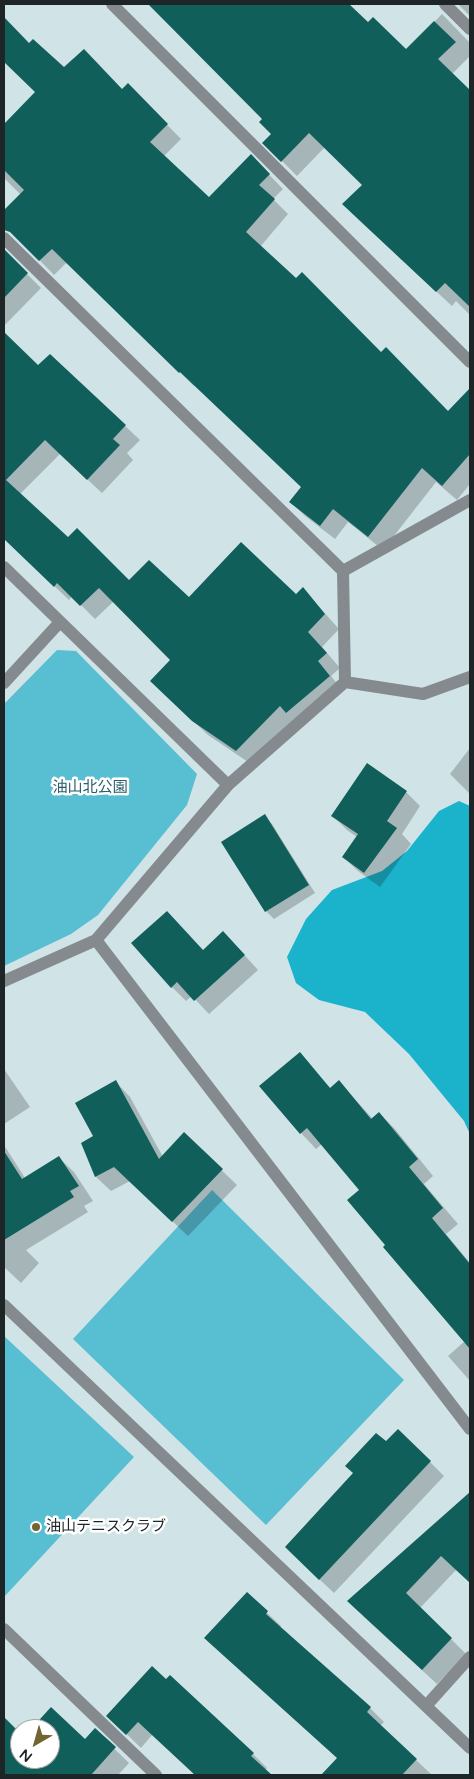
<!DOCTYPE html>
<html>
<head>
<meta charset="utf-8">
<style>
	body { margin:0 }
	#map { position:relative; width:474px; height:1779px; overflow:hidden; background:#d0e3e7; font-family:"Varela Round",sans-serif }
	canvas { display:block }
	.frame { position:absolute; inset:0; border:5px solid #1e2527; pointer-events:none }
	.north { position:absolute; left:10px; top:1719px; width:50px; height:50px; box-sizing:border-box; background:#fff; border:1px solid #a5a8a9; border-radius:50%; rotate:218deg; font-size:14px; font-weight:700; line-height:20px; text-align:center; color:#1e2527 }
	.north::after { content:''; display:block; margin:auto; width:18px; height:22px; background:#726532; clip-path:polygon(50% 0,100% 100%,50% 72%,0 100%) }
</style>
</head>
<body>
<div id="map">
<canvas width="474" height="1779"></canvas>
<div class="frame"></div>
<div class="north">N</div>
</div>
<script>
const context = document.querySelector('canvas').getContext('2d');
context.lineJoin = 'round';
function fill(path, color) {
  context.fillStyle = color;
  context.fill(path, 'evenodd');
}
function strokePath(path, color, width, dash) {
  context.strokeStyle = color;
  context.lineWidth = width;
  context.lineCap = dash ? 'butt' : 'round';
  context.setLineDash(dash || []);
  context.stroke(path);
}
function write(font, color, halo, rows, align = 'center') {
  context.font = font + ' "Varela Round","Noto Sans JP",sans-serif';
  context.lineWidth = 5;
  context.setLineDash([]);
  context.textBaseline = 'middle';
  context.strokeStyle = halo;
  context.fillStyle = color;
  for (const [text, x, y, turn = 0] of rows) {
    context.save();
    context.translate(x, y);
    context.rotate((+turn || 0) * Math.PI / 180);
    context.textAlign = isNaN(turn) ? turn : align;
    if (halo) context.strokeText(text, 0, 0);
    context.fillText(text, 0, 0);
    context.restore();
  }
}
fill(new Path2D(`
	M57,650L76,651L197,774L187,805L98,915L71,934L4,966V704Z
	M212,1190L404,1380L266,1525L73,1339Z
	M4,1336L134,1457L4,1597Z`), '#58bed2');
fill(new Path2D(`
	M459,801L470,806V1134L464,1121L409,1054L365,1012L319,1000L296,983L287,957L306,919L332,890L382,871L407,851L439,811Z`), '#1bb2cb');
fill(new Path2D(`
	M150,4H347L368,24L406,51L442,14L470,43V56L452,74L470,93V315L456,301L452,306L358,219L364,186L325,147L297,176L264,143L273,134L263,119Z
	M458,4H470V16Z
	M4,19L29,45L64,69L123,90L128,85L181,139L164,156L209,198L251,156L283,189L273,199L288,214L260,247L448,412L462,398L470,405V484L457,500L436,482L383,550L348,522L335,539L305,516L291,502L302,487L195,385L194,386L67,262L54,275L16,236L21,195L4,178V126L36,92L4,61Z
	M4,251L41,288L4,326Z
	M4,334L38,367L50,355L140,440L127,453L133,460L102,493L60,454L20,494L68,539L130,582L189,599L296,596L303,589L339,629L322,647L340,668L331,676L343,691L251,764L208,735L166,695L172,660L114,601L95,619L72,596L69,600L4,538Z
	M470,748V794L450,774Z
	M406,792L420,806L402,834L411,844L380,887L358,871L343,857L357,837L347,830L333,816Z
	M264,816L272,824L315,893L274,919L266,911Z
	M238,948L258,970L209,1014L192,996L186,1001L172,987L203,951Z
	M299,1054L331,1089L339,1082L373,1119L379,1113L395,1129L433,1176L424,1184L458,1224L446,1234L470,1263V1381L448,1356L465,1341L386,1246L361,1190L322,1144L316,1149L301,1133Z
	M4,1069L30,1107L4,1124Z
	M116,1082L130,1097L163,1157L184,1134L237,1185L188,1236L130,1181L111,1191L96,1177L83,1144L95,1136Z
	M4,1145L25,1178L59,1158L74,1172L93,1201L84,1206L88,1212L26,1250L39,1263L21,1283L4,1267Z
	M386,1443L430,1462L444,1476L334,1593L301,1562Z
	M458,1505L470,1516V1582L456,1570L420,1608L466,1654L437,1684L363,1616Z
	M247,1594L281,1626L280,1628L370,1708L384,1722L380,1726L432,1775H323L338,1759Z
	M152,1668L253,1754L267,1768L265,1771L270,1775H193L194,1774L152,1735L141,1748L108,1716Z
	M51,1709L85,1740L95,1730L129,1763L118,1775H4V1718L20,1734V1759H50V1729H33Z`), '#0003');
fill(new Path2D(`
	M148,4H349L368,22L373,17L406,49L434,21L456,42L438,59L470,90V307L445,283L436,292L342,204L362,185L309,133L281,162L262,143L271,134L259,122L262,119Z
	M4,17L29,43L33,39L64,67L84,49L122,89L128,83L168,124L150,142L209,197L251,154L270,174L259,185L275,199L246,232L296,278L302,272L381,352L386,347L448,411L470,388V454L442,486L422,468L368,537L333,509L320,526L289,502L301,487L180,372L179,373L52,249L39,261L10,232L4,230V210L24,190L4,170V124L35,92L4,62Z
	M4,249L28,273L4,298Z
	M4,332L38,365L50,354L126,425L113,439L120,445L87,480L45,440L6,480L68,537L77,528L129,580L149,560L189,597L241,542L296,594L303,587L325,614L308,632L327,653L318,661L330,676L286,713L280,706L236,751L192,721L150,681L170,660L99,588L80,606L57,583L54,587L4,539Z
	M367,763L407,791L387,821L397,828L364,873L342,857L358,834L331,816Z
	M265,814L309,885L265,912L221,842Z
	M167,911L203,950L223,931L245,955L194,1001L177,982L171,988L131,943Z
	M300,1052L330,1088L339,1080L371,1119L379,1112L418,1159L409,1167L443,1208L432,1218L470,1264V1349L383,1247L385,1245L347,1200L359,1190L307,1128L300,1134L259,1086Z
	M116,1080L159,1159L184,1132L223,1169L172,1222L114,1167L95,1177L81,1143L93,1136L75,1103Z
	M4,1151L22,1179L59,1156L79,1186L70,1191L74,1197L4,1240Z
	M398,1429L431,1461L319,1580L285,1547L353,1473L345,1466L376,1433L386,1441Z
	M470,1492V1583L441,1556L406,1593L452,1638L422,1670L347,1601Z
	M247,1592L268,1611L266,1614L371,1707L367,1712L417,1759L402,1775H321L337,1758L204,1638Z
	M152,1666L166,1679L170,1675L254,1753L251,1756L272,1775H195L138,1722L126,1735L106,1716Z
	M51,1707L85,1739L95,1728L116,1747L91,1775H4V1717L20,1733V1759H50V1729H31Z`), '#115f5b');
strokePath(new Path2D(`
	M112,4L470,362
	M445,4L470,29
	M4,238L343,571
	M4,567L228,785
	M345,682L423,694L470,677
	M4,683L60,622
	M96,940L470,1429
	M4,981L96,940L228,785L345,682L343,571L470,500
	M4,1305L470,1748
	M4,1629L156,1775
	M426,1706L470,1657`), '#848a8e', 12);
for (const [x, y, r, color] of [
	[36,1527,5,"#726532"]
]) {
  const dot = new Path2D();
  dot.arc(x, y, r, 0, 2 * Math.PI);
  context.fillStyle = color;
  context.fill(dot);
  strokePath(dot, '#fff', 2);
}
write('15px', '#295f6a', '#fff', [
	["油山北公園",90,788]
]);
write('15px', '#1e2527', '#fff', [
	["油山テニスクラブ",46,1527]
], 'left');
</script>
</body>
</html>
